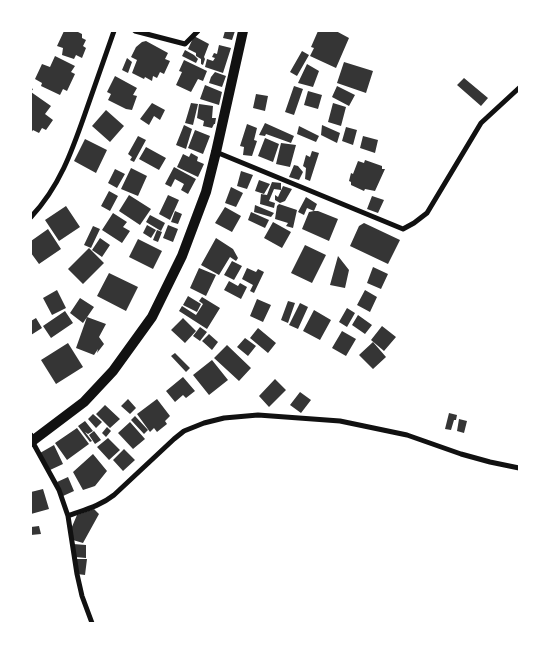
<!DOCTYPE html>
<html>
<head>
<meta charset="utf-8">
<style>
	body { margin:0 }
	#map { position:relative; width:550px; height:654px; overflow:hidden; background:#fff; font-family:"PT Sans Narrow",sans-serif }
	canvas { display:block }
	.frame { position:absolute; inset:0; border:32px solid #fff; pointer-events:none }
</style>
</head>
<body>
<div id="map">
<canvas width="550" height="654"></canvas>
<div class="frame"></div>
</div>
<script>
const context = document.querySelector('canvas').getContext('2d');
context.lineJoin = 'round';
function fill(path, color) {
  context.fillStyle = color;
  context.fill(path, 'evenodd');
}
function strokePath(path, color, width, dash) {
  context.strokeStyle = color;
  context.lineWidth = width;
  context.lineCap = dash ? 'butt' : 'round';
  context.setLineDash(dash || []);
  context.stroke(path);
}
fill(new Path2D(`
	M64,31H76L82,34V38L86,40L83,46L86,48L82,58L76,55L74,59L62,55L63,48L57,46Z
	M225,31H235L232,40L223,38Z
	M318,31H336L349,38L336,68L310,56L314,48L311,47Z
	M194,36L209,44L204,57L205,59L203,65L201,64V59L196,56V53L188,49Z
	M146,41L168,53L165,59L170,61L164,74L160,72L157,78L153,76L152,81L145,77L144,79L132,73L137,60L131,57L136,47L142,42Z
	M219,45L231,48L223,73L205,67L207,59L213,61L215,58L212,57L214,53L217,54Z
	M185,50L194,55L198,59L196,63L182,56Z
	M302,51L309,55L297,76L290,72Z
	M55,56L75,66L71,72L75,74L67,91L63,89L60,95L41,86L42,83L35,79L42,64L50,67Z
	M127,58L132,62L128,73L122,70Z
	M184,60L207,71L203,81L198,79L191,92L176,85L182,72L179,71Z
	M344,62L373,71L366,93L337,83Z
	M307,64L319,71L313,87L298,83Z
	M215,72L226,76L222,87L209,83L211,77Z
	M115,76L137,88L133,95L137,96L132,110L126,109L108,100L111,94L107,92Z
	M464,78L488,98L481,106L457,85Z
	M205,85L222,92L219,105L200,99Z
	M294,86L303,89L294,115L285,112Z
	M337,86L355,95L349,106L332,97Z
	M31,88L33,89L31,92L51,106L45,114L53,120L46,130L42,128L39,133L33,130L31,133Z
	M308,91L322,95L318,109L304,105Z
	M256,94L268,96L265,111L253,108Z
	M152,103L165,110L160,120L154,116L149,125L140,119Z
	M191,103L198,104L193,125L185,123Z
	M333,103L346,107L341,126L328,122Z
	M199,104L213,106L212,118H216L215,124H214L212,128L203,126L204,121L197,118Z
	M106,110L124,126L110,142L92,126Z
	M265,123L294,136L291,143L266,134L265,136L259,135Z
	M247,124L257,128L254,140L257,141L252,156L243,155L244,147L240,146Z
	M184,125L192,129L186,149L176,145Z
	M322,125L340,133L337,143L321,135Z
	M299,126L319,136L316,142L297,134Z
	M346,127L357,130L353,145L342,141Z
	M195,130L210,136L203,154L188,148Z
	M138,136L146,140L134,162L130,160L132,157L128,154Z
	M363,136L378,140L375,153L360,148Z
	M265,138L279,144L273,162L258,156Z
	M85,139L107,150L96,173L74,161Z
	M281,143L296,145L290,167L276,164Z
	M146,147L166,158L159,170L139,159Z
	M312,151L319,153L310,181L305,179L306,168L303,166L306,155L310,157Z
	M191,153L198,157L197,161L204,164L198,177L177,167L183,154L189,157Z
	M365,160L382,166V169H385L375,191L365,189L364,191L351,185V182L349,181L351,173L353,174L358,161L364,163Z
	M294,165L298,166L303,172L299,180L289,177Z
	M174,167L196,179L188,194L181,190L184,184L175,179L171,187L165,184Z
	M131,168L147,176L138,196L121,189Z
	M115,169L125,174L117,188L108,183Z
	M241,171L253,175L247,189L237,186Z
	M259,180L270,184L264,194L255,191Z
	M272,182L281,183V190L274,189L269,201L275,203L274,208L260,204L261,194L267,195Z
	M283,186L292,189L285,201L280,203L275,200V195L278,197Z
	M231,187L243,193L236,207L225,203Z
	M109,191L118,196L110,211L101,206Z
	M129,195L151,209L140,225L119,211Z
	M168,195L179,200L170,220L159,214Z
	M372,196L384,200L378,213L367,209Z
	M306,197L317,204L314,211L307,208L304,215L298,212Z
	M279,204L297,210L293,228L286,226L288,223L275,219L277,206Z
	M255,205L274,213L271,217L254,212Z
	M66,206L80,227L59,241L45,220Z
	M225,207L241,216L232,232L215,223Z
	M175,211L182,214L178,224L171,222Z
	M314,211H318L338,219L329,241L302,229L309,212Z
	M251,212L269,220L265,228L248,220Z
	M113,213L127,222L123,227L130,231L122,243L102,230Z
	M150,215L165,223L161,231L146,222Z
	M273,222L291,232L282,248L264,238Z
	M364,223L400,240L388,264L350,246L359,226Z
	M147,225L156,230L151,238L143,233Z
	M168,225L178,229L173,242L163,238Z
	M93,226L100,229L91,248L84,245Z
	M48,229L61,249L39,264L31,253V241Z
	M157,230L162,232L158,242L153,240Z
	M100,238L110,245L102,257L92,250Z
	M216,238L233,249L238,258L236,261L230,257L219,275L201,265Z
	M138,239L162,251L153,269L129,257Z
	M305,245L326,255L312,283L291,273Z
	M89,248L104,263L83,284L68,269Z
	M338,256L349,270L345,288L330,285Z
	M232,261L242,266L234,280L224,275Z
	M373,267L388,274L381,289L367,283Z
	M199,268L216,275L206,296L190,288Z
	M247,268L256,272L258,269L264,272L254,293L250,291L253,285L242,279Z
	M109,273L138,287L126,311L97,296Z
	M229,281L238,286L240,283L247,287L241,299L224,290Z
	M57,290L66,308L52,315L43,298Z
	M365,290L377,297L370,312L357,305Z
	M188,296L201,304L197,312L183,305Z
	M202,297L220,308L207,329L179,311L182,306L196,315L203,304L199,301Z
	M80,298L94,307L83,323L70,313Z
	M257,299L271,305L263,322L250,316Z
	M288,301L295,303L288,323L281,320Z
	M300,303L308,307L298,329L289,325Z
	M347,308L355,313L347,327L339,322Z
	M314,310L331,320L320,340L303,331Z
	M65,311L73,323L51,338L43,326Z
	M358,315L372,325L365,334L352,325Z
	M87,317L106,324L99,337L104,344L97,353L98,349L94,355L76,348Z
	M36,318L42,328L31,335V321Z
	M183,318L196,331L185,343L171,330Z
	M382,326L396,337L384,351L371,340Z
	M200,327L207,332L200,341L193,336Z
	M258,328L276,343L268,353L250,338Z
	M342,331L356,339L346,356L332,348Z
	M209,334L218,342L212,350L202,341Z
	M245,338L256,346L248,356L237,347Z
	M373,342L386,357L373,369L359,355Z
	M68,343L83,367L56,384L41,360Z
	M227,345L251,368L239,381L214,358Z
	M175,353L190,368L186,372L171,356Z
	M212,360L228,380L209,395L193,375Z
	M183,377L195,391L186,398L183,395L175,402L166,391Z
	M275,379L286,390L269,407L259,396Z
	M300,392L311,400L301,413L290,405Z
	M128,399L136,408L130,414L121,406Z
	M157,399L170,416L165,421L167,424L157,432L154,428L150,432L137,414Z
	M105,405L120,419L110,428L96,414Z
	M449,413L457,415L456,420H454L451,430L445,429Z
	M93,414L102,422L96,428L88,419Z
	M135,416L148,430L144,434L131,420Z
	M459,419L467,421L464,433L457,431Z
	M85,421L93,431L88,434L85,432L92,441L90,442L78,426Z
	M130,422L145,439L133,449L118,433Z
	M107,427L111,431L106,437L102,433Z
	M77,428L89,444L67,460L55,443Z
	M94,431L101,440L95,444L89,435Z
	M108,438L120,450L109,460L97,447Z
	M54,445L63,464L50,470L40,453Z
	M124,449L135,460L123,471L113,460Z
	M93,454L107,471L95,486L83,490L73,472Z
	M68,477L74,491L63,496L57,482Z
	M43,489L49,509L31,514V492Z
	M94,509L99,514L83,543L73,540L71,529L77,515Z
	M39,526L41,534L31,535V527Z
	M73,544L86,545V558L75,557Z
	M75,559H87L85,575L77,574Z`), '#353535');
strokePath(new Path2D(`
	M135,31L185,44L198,31
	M216,152L403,229L414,223L427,213L481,123L519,88
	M31,217C61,185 73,148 87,108C96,82 105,57 114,31
	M31,435L32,441L59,490L68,516L77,574L82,596L92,623
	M68,516C84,510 100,506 114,495L174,439L184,431L204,423L224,418L258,415L340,421L407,435L461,454L490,462L519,468`), '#111', 5);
strokePath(new Path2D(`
	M31,442L84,402L113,371L152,317L182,256L206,192L216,152L243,31`), '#111', 10);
</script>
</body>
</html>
